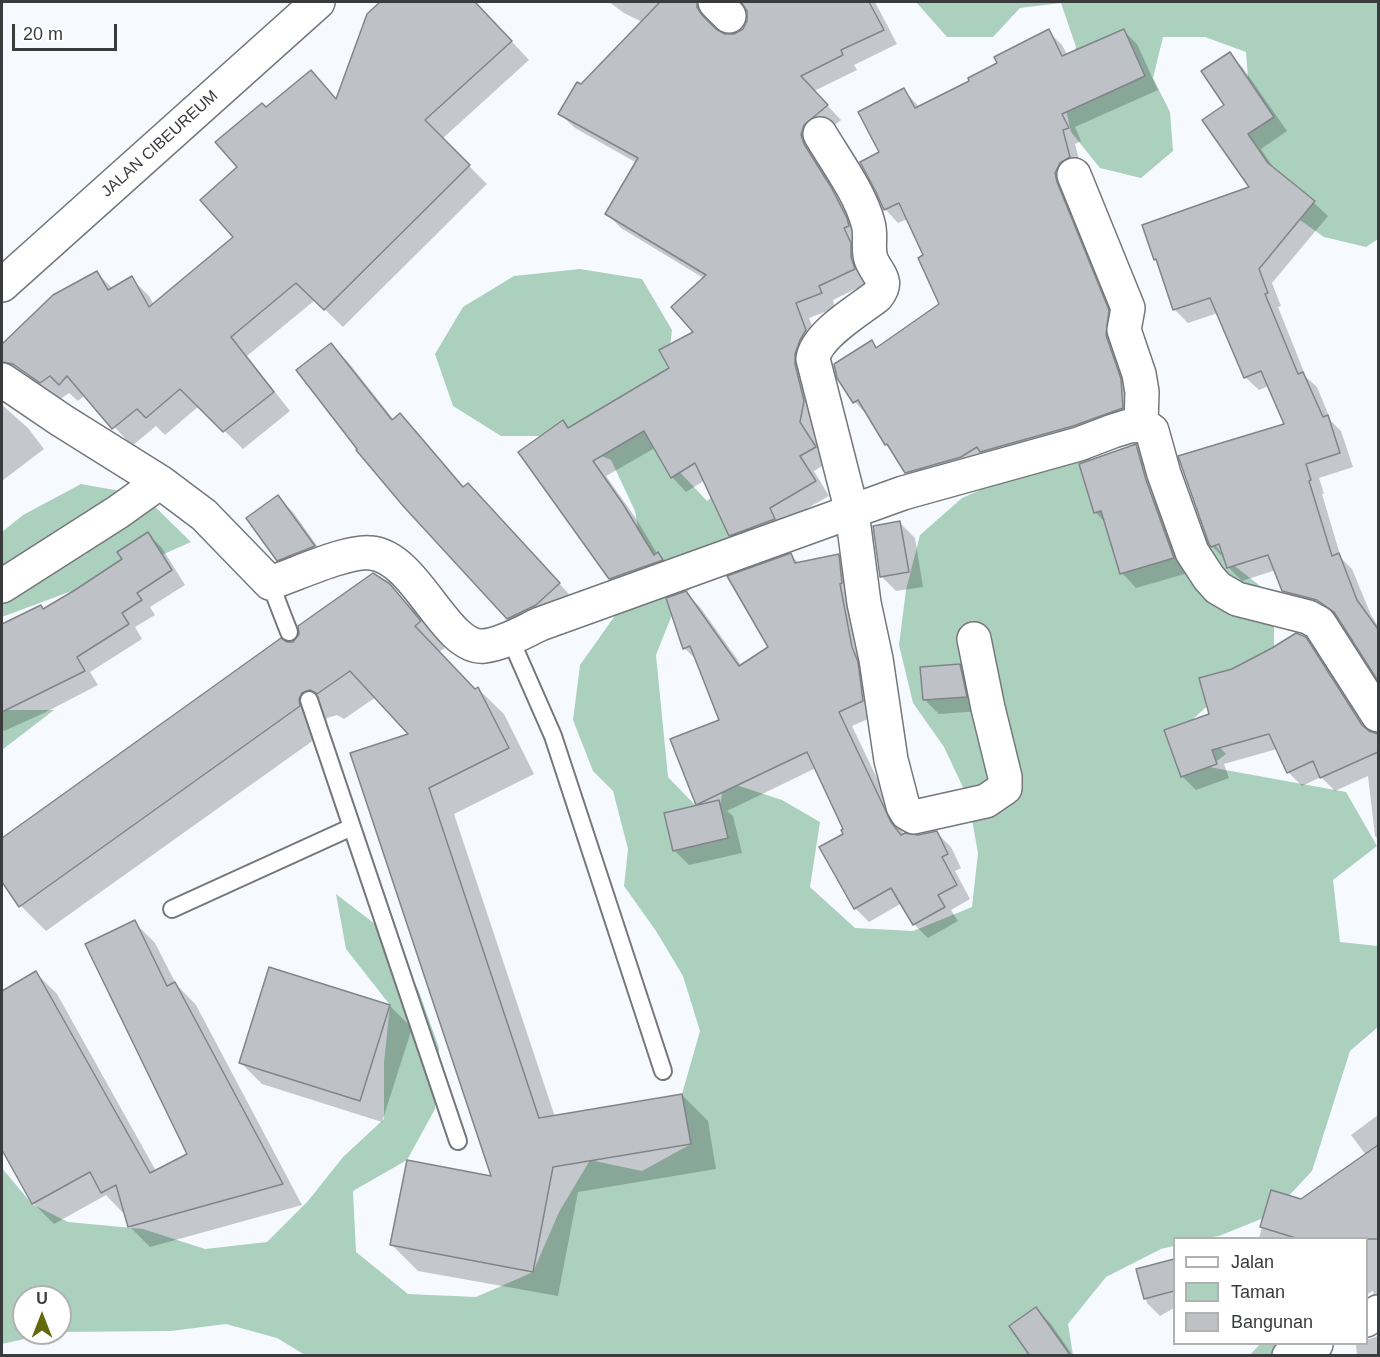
<!DOCTYPE html>
<html>
<head>
<meta charset="utf-8">
<style>
	body { margin:0 }
	#map { position:relative; width:1380px; height:1357px; overflow:hidden; background:#f6faff; font-family:Helvetica,sans-serif }
	canvas { display:block }
	.frame { position:absolute; inset:0; border:3px solid #393b3c; pointer-events:none }
	.legend { position:absolute; left:1173px; top:1237px; width:195px; height:108px; box-sizing:border-box; background:#fff; border:2px solid #b0b1b1; margin:0; padding:8px 10px; list-style:none; font-size:18px; color:#393b3c }
	.legend li { display:flex; align-items:center; gap:12px; height:30px }
	.legend b { width:30px; border:2px solid #b0b1b1 }
	.north { position:absolute; left:12px; top:1285px; width:60px; height:60px; box-sizing:border-box; background:#fff; border:2px solid #b0b1b1; border-radius:50%; rotate:0deg; font-size:16px; font-weight:700; line-height:24px; text-align:center; color:#393b3c }
	.north::after { content:''; display:block; margin:auto; width:21px; height:27px; background:#64690b; clip-path:polygon(50% 0,100% 100%,50% 72%,0 100%) }
	.scale { position:absolute; left:12px; top:24px; width:105px; height:27px; box-sizing:border-box; border:3px solid #393b3c; border-top:0; padding-left:8px; font-size:18px; line-height:21px; white-space:nowrap; color:#393b3c; -webkit-text-stroke:4px #fff; paint-order:stroke }
</style>
</head>
<body>
<div id="map">
<canvas width="1380" height="1357"></canvas>
<div class="frame"></div>
<ul class="legend">
<li><b style="height:8px;background:#fff"></b>Jalan</li>
<li><b style="height:16px;background:#abd1be"></b>Taman</li>
<li><b style="height:16px;background:#bec2c7"></b>Bangunan</li>
</ul>
<div class="north">U</div>
<div class="scale">20 m</div>
</div>
<script>
const context = document.querySelector('canvas').getContext('2d');
context.lineJoin = 'round';
function fill(path, color) {
  context.fillStyle = color;
  context.fill(path, 'evenodd');
}
function strokePath(path, color, width, dash) {
  context.strokeStyle = color;
  context.lineWidth = width;
  context.lineCap = dash ? 'butt' : 'round';
  context.setLineDash(dash || []);
  context.stroke(path);
}
function write(font, color, halo, rows, align = 'center') {
  context.font = font + ' Helvetica,sans-serif';
  context.lineWidth = 4.5;
  context.setLineDash([]);
  context.textBaseline = 'middle';
  context.strokeStyle = halo;
  context.fillStyle = color;
  for (const [text, x, y, turn = 0] of rows) {
    context.save();
    context.translate(x, y);
    context.rotate((+turn || 0) * Math.PI / 180);
    context.textAlign = isNaN(turn) ? turn : align;
    if (halo) context.strokeText(text, 0, 0);
    context.fillText(text, 0, 0);
    context.restore();
  }
}
fill(new Path2D(`
	M916,2H1378V239L1366,247L1324,237L1287,211L1236,139L1248,78L1246,52L1205,37H1163L1153,78L1170,112L1173,151L1141,178L1100,168L1071,132L1061,88L1076,47L1061,3L1020,8L993,37H947Z
	M580,269L642,279L672,330L665,392L662,453L707,501L711,498L766,515L735,548L728,563L679,597L656,655L668,777L696,806L720,807L724,781L782,800L820,822L810,887L855,928L913,931L972,907L978,853L968,798L944,747L913,703L899,645L906,590L920,535L962,498L1017,474L1078,459L1144,460L1141,498L1188,508L1226,559L1274,597V659L1223,692L1193,719L1226,754L1209,767L1346,792L1377,846L1333,880L1340,942L1378,946V1027L1350,1051L1312,1171L1271,1215L1219,1236L1206,1238H1174V1246L1161,1249L1106,1277L1068,1324L1073,1355H305L277,1338L226,1324L171,1331L60,1332V1297H24V1333H52L2,1344V1168L32,1204L68,1222L143,1229L205,1249L267,1242L308,1201L343,1157L384,1119V1062L390,1005L346,949L336,894L384,931L418,989L439,1048L435,1109L407,1160L353,1191L356,1252L408,1294L476,1297L533,1272L559,1212L590,1160L642,1171L691,1144L682,1094L700,1031L683,976L656,931L624,886L628,849L613,791L593,771L573,720L580,665L614,617L634,579L645,569L635,511L611,460L556,436H501L453,406L435,354L463,307L514,276Z
	M81,484L143,495L191,542L128,570L2,617V532L23,515Z
	M2,710H54L2,750Z
	M1260,1344H1306L1330,1355L1249,1356Z`), '#abd1be');
fill(new Path2D(`
	M382,2H475L529,60L442,139L487,184L343,327L315,300L247,356L290,411L243,449L199,406L165,435L156,426L132,446L85,395L78,401L69,393L59,400L2,395V346L54,296L97,273L113,289L131,278L149,296L154,305L235,237L239,167L266,109L311,72L337,100L368,14Z
	M609,2H717L711,12V22L698,9L695,11L715,30L724,36L735,35L744,30L749,21L748,10L743,2H875L897,44L854,65L857,70L814,91L841,120L818,139L861,234L868,283L833,300L835,308L809,318L820,346L818,416L814,438L829,462L814,471L829,496L783,522L745,550L730,535L705,480L686,492L672,477L655,448L606,476L637,520L658,555L672,569L625,593L611,578L562,422L570,429L671,368L695,332L705,279L621,228L607,214L637,163L575,128L560,114L581,86L642,22L624,13Z
	M1123,30L1137,44L1158,90L1075,127L1081,141L1075,144L1122,325L1136,422L920,486L906,472L868,416L855,402L838,377L872,342L878,348L941,305L925,256L908,219L898,223L885,209L881,152L904,90L920,108L971,81L1048,31L1062,45L1068,56Z
	M1229,54L1243,68L1287,131L1261,149L1277,173L1314,203L1328,216L1272,283L1281,306L1278,307L1306,377L1317,387L1331,421L1341,431L1353,467L1319,478L1324,494H1322L1341,558L1352,569L1371,615L1378,626V678L1341,620L1332,614L1297,604L1283,590L1276,570L1242,581L1229,568L1226,560L1212,546L1286,425L1269,386L1259,390L1245,377L1218,313L1188,323L1174,309L1159,262L1155,259L1251,188L1226,106Z
	M331,345L349,363L394,420L400,415L418,433L465,488L486,503L577,603L526,637L508,618Z
	M2,400V405L28,428L44,449L2,481Z
	M1136,446L1151,461L1188,573L1136,588L1122,573L1106,523L1095,512Z
	M278,497L293,512L328,561L293,575L278,560Z
	M900,523L915,538L923,587L896,591L881,576Z
	M148,534L162,548L185,585L150,607L155,615L135,627L142,639L90,672L98,685L44,713L4,731L2,728V646L3,645L2,626L41,607L44,610L124,560Z
	M790,555L799,563L838,556L852,570L877,715L852,726L904,835L918,837L937,833L951,847L961,868L955,871L970,899L951,910L958,921L928,938L914,924L902,903L869,922L855,908L845,830L816,768L727,811L733,816L742,853L689,865L674,850L699,806L672,740L721,721L698,661L684,648L686,593L700,607L742,666L770,648Z
	M389,585L415,611L445,648L439,652L475,690L478,689L504,714L534,774L454,814L555,1117L682,1095L708,1121L716,1169L578,1192L558,1296L418,1271L392,1245L493,1178L411,734L376,697L344,719L337,715L327,718L324,725L325,732L46,931L21,906L2,879V840L281,640L286,644L294,643Z
	M1305,638L1319,653L1371,733L1378,735V839L1375,836L1368,776L1335,791L1321,777L1302,786L1288,772L1277,749L1224,764L1229,778L1196,790L1182,776L1233,671Z
	M959,666L974,681L980,711L939,714L924,699Z
	M134,922L155,943L176,984L196,1005L302,1205L150,1247L129,1226L125,1212L123,1213L106,1195L54,1224L33,1203L2,1147V993L36,973L57,994L156,1171L189,1154Z
	M390,1006L412,1028L382,1122L262,1084L240,1062Z
	M1378,1115V1310L1366,1320V1299L1374,1293L1373,1291L1366,1295V1238H1259L1272,1192L1301,1200L1366,1155L1351,1135Z
	M1174,1260V1308L1160,1316L1147,1303L1138,1270Z
	M1036,1309L1051,1324L1073,1356H1032Z
	M1378,1336V1356H1357L1356,1344H1366V1340Z`), '#0003');
const building = new Path2D(`
	M380,2H475L512,41L425,120L470,165L324,310L296,283L231,337L274,392L223,432L180,389L146,418L137,409L112,429L67,376L59,385L50,376L40,383L13,364L2,362V344L53,295L97,271L108,290L132,276L149,307L233,237L200,200L237,167L215,142L262,103L266,107L311,70L336,99L367,14Z
	M660,2H697V7L702,15L716,29L725,34H734L743,29L747,21V11L741,2H869L884,30L841,50L843,55L801,76L828,105L804,125L801,135L804,144L831,187L847,218L849,226L844,228L851,243V257L855,269L819,286L822,293L796,303L806,330L800,340L795,354V364L804,401L800,422L816,447L800,456L816,481L770,508L775,519L729,536L695,463L671,478L644,431L593,461L623,504L654,555L658,552L663,560L609,579L518,452L563,420L568,428L669,368L659,350L693,332L671,307L706,275L605,214L638,158L558,114L577,82L581,84Z
	M1049,29L1062,56L1124,29L1145,76L1062,114L1069,128L1063,130L1070,157L1060,163L1055,173L1057,182L1109,310L1106,335L1121,379L1123,408L1073,426L980,452L977,447L961,457L905,473L887,444L885,445L858,400L853,403L837,378L834,364L872,340L876,348L939,304L918,258L923,255L899,203L884,210L876,192L860,162L879,152L858,112L904,88L915,108L969,81L968,78L997,63L994,57Z
	M1230,52L1274,117L1248,134L1268,163L1315,201L1259,269L1268,293L1265,294L1298,374L1303,372L1323,417L1328,415L1340,453L1306,464L1311,480L1309,481L1332,556L1339,553L1357,600L1378,629V681L1334,612L1317,600L1282,591L1268,555L1227,568L1219,544L1211,547L1209,544L1178,456L1284,424L1261,371L1244,378L1210,298L1173,310L1156,259L1154,260L1142,225L1249,187L1202,120L1224,105L1201,71Z
	M331,343L392,420L400,413L463,487L468,483L560,583L536,605L507,619L404,507L356,450L357,449L296,370Z
	M1136,444L1146,480L1174,558L1120,574L1101,511L1094,513L1079,464Z
	M278,495L315,546L277,561L246,518Z
	M900,521L909,572L880,577L873,526Z
	M148,532L172,570L137,593L142,600L122,613L129,624L77,657L85,671L2,712V624L41,605L43,609L75,590L122,559L117,552Z
	M791,553L795,563L839,554L842,583L840,584L852,647L858,662L863,701L839,712L891,822L901,835L905,833L918,835L937,831L948,854L942,857L957,885L938,895L945,907L913,925L891,888L854,909L819,847L843,834L841,830L843,829L807,752L696,805L670,739L719,720L690,646L683,649L666,598L686,591L739,666L768,647L727,576Z
	M373,573L390,584L421,621L415,626L475,689L478,687L509,748L429,788L539,1118L682,1094L691,1144L553,1167L533,1272L390,1245L407,1160L491,1176L350,753L408,734L350,671L317,694L310,690L302,693L299,699L300,706L19,907L2,882V838L281,638L287,642H293L299,634L298,626Z
	M1296,633L1306,637L1362,725L1369,731L1378,734V752L1320,778L1313,761L1287,773L1269,734L1212,750L1217,764L1181,777L1164,730L1209,714L1199,678L1232,669L1272,648Z
	M960,664L967,697L923,700L920,667Z
	M719,800L728,838L673,851L664,813Z
	M135,920L167,986L175,982L283,1184L128,1227L116,1185L101,1193L90,1172L32,1204L2,1150V991L36,971L150,1173L187,1154L85,944Z
	M269,967L390,1005L360,1101L239,1063Z
	M1378,1145V1239H1299L1260,1227L1271,1190L1301,1199Z
	M1174,1259V1291L1144,1299L1136,1269Z
	M1036,1307L1071,1356H1030L1009,1326Z`);
fill(building, '#bec2c7');
strokePath(building, '#818589', 1.5);
const lane = new Path2D(`
	M270,583L289,632
	M510,638L553,736L663,1071
	M309,700L458,1141
	M172,909L352,827`);
const street = new Path2D(`
	M715,2L729,16
	M820,134C836,161 860,193 868,223C872,236 867,247 871,259C877,275 890,280 877,296C858,311 816,335 813,359L852,512L864,603L876,659L891,760L903,806L907,813L914,817L986,801L1005,788V777L988,708L974,639
	M1074,175L1128,308L1124,330L1139,374L1142,392L1141,425
	M2,285L318,2
	M2,380L61,420L160,482L204,515L270,583C295,575 347,550 371,553C417,557 445,650 484,646C503,644 523,632 540,624L903,493L1079,444L1113,431L1129,426L1144,425L1152,431L1164,474L1187,538L1192,552L1209,578L1218,588L1237,599L1308,617L1319,623L1378,715
	M2,586L118,512L160,482
	M1366,1320L1378,1312
	M1289,1356L1316,1344`);
strokePath(lane, '#74777b', 20);
strokePath(street, '#74777b', 36);
strokePath(lane, '#fff', 16);
strokePath(street, '#fff', 33);
write('16px', '#393b3c', '#fff', [
	["JALAN CIBEUREUM",160,144,-42]
]);
</script>
</body>
</html>
